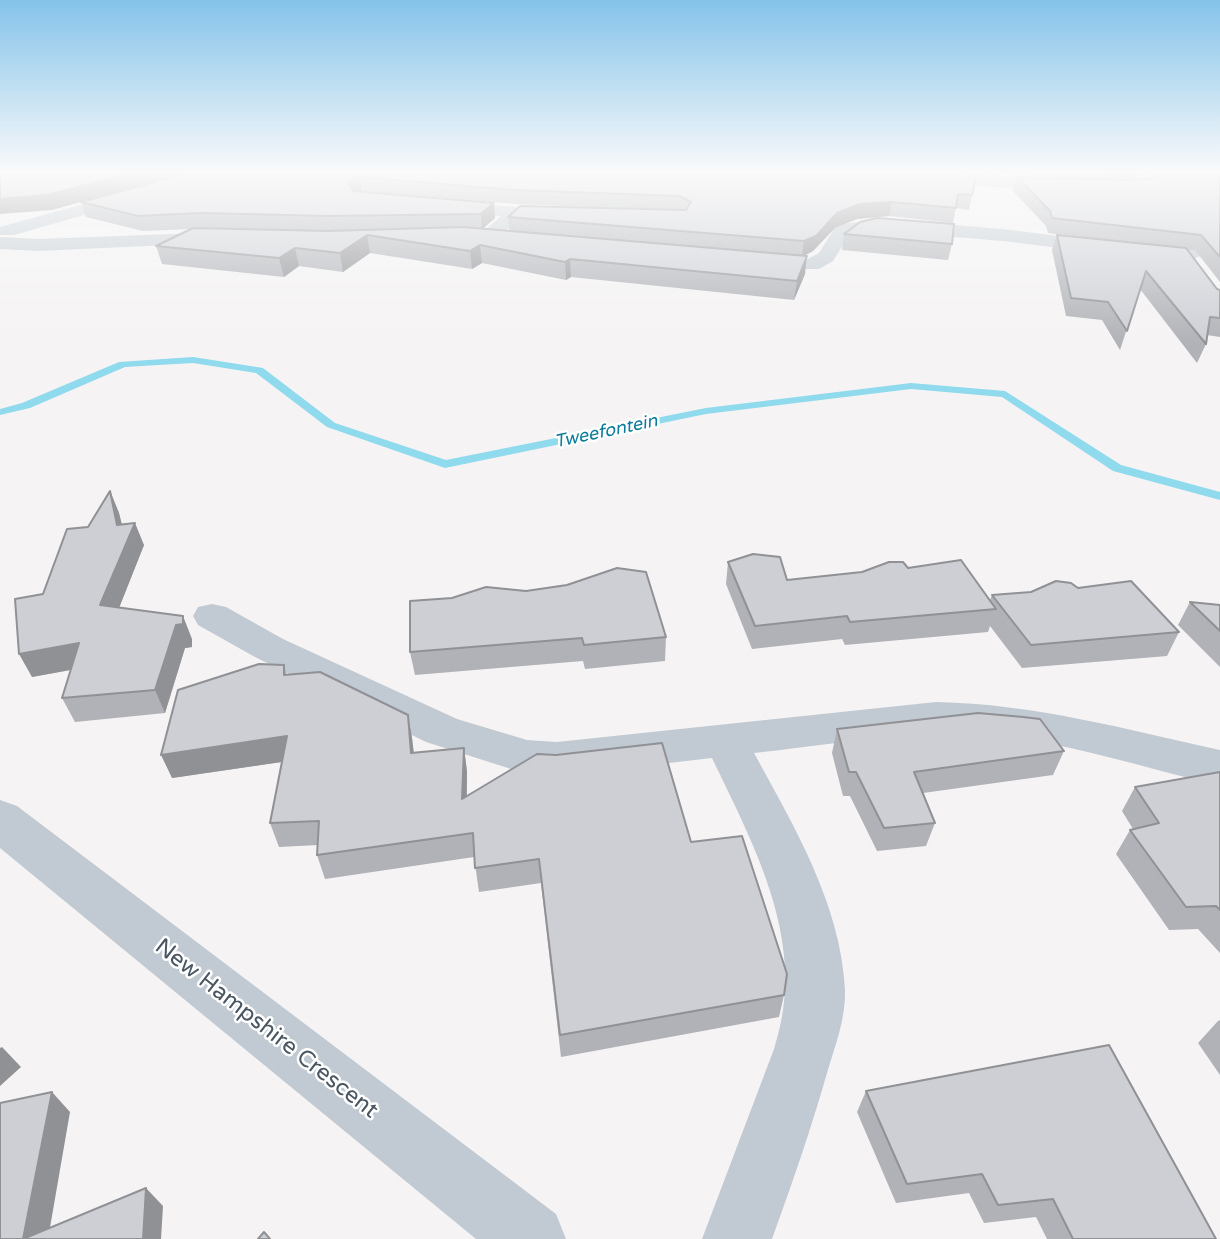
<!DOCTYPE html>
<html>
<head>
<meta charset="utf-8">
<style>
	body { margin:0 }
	canvas { display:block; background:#f5f3f3 }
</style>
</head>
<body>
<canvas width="1220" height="1239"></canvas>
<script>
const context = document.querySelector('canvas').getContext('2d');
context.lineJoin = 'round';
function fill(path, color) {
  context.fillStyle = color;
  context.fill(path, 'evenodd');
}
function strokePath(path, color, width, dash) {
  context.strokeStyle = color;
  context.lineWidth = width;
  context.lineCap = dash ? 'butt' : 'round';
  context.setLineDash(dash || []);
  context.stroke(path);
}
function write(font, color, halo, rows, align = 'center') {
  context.font = font + ' "Varela Round",sans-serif';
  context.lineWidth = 5;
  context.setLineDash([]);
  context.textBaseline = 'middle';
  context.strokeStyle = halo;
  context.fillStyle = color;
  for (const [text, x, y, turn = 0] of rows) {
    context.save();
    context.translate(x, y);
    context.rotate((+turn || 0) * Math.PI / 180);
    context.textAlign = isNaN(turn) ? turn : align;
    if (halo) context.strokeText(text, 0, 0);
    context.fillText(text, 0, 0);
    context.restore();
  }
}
fill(new Path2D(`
	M193,357L263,368L335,423L446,460L706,408L911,383L1005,391L1121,465L1220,492V500L1113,471L1002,397L911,389L706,414L445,468L327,427L256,373L193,363L125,367L30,408L0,415V409L22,403L119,362Z`), '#90daee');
fill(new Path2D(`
	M203,171H229L227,174L14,235H0V227Z
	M865,171H938L1102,183L1146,179L1162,171H1179C1176,175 1172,180 1168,183C1132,205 925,180 873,176Z
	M442,201L516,207L525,212L494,242L487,244L477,238L501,216L436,210L433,206Z
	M881,219L1003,229L1107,242L1114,244L1117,248L1114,252L1107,254L1003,241L881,231L855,233L848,237L833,261L819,269H755L748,267L745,263L748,259L755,257L808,259L819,253L834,229L843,224Z
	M224,232L231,234L234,238L231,242L39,251L0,249V237L39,239Z
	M1220,243V255L1197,257L1194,261H1180L1177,257L1184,247Z
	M212,604L226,607L283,639L457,719L527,740L557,742L936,702C1035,704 1124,729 1220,750V786C1145,768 1061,740 984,735C908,730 830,745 754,753C794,826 841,905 845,990C846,1018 835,1046 827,1073C811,1129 792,1184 772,1239H702L774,1049C809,945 756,850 712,758L557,776L527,774L426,742L255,657L198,625L193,616L198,607Z
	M0,800L17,806L556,1214L566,1239H476L0,848Z`), '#c1cad2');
fill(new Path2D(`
	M196,171H942L972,195L969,210L956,208L953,223L889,216L857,219L835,228L813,251L805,255V274L794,300L571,277L566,280L482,263L472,269L370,253L343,272L299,266L284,277L162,264L156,246L192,229L143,231L86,217L81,202ZM362,191L516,204L616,208L508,217L509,231L483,229L495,218L494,203L360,192Z
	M994,171H1139L1137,177L1106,180H1119L1220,171V282L1195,250H1187L1217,289L1220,290V337L1207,335L1206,344L1197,363L1140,289L1120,350L1102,320L1066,316L1052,250L1057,235L1079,237L1048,233L1046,226L1013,191L1017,177L1088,179L996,173Z
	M844,234L952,244L948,260L842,250Z
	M110,491L119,513L122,524L144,545L119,608L192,639V647L185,648L165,713L75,722L62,698L71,670L32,677L43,594L88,527Z
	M728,562L787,580L908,568L990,600L992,595L1078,588L1179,632L1167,656L1022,668L990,626L988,632L845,645L842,639L752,649L726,584Z
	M410,601L666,637L665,661L585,669L583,661L415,675L410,652Z
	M1190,602L1220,605V667L1178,625Z
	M284,665L287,675L408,715L412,738L414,753L464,748L467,772V796L691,842L784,995L779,1017L561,1057L541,883L479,892L474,857L325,879L317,855L318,845L279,847L270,823L282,762L172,778Z
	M837,729L1064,751L1053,775L923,793L935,823L926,846L877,851L850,796H843L832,753Z
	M1220,772V953L1198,929L1169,930L1116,854L1130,830L1133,829L1122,811L1135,787Z
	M1220,1020V1075L1198,1043L1218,1021Z
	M866,1091L1216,1239H1047L1036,1217L984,1223L969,1193L896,1203L857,1112Z`), '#b0b2b7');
fill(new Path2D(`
	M139,171H193L52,210L0,214V199Z
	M1105,171H1139L1137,177L1102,180Z
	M360,177L362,191L356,192L351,197L348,183L353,178Z
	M892,202L889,216L857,219L835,228L813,251L802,257L804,241L837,213L860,204Z
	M494,203L495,218L482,229L481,214Z
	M367,235L370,253L343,272L340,253Z
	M480,245L482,263L472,269L470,251Z
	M295,248L299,266L284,277L279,258Z
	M807,256L805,274L794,300L797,281Z
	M570,259L571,277L566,280L565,262Z
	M110,491L119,513L126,545L135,523L144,545L111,628L100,605L117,525Z
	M183,616L192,639V647L185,648L165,713L155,690L176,625Z
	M79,643L91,666L32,677L19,654Z
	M408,715L412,738L416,777L411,753Z
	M287,736L295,760L172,778L161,755Z
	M464,748L467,772L466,823L462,799Z
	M2,1047L21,1067L0,1086V1048Z
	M52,1092L70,1112L48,1239H23Z
	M146,1188L163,1206L161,1239H143Z`), '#909195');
const building = new Path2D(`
	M0,171H139L47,195L0,199Z
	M196,171H942L977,174L972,195L958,194L956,208L892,202L860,204L837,213L816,236L804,241L508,217L520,206L686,210L691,202L680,196L515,190L360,177L353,178L348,183L353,191L494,203L481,214L328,216L201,213L138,216L81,202Z
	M1175,171H1220V257L1201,235L1052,218L1050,211L1017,177L1119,180L1153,178Z
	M877,218L954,224L952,244L844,234L860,222Z
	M463,227L807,256L797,281L570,259L565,262L480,245L470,251L367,235L340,253L295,248L279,258L156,246L193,228L328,231Z
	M1057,235L1186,248L1217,289L1220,290V318L1210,317L1206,344L1146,271L1127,331L1108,302L1071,298Z
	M110,491L117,525L135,523L100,605L183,616V624L176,625L155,690L62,698L79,643L19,654L15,599L43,594L67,529L88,527Z
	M753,554L780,557L787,580L862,572L889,562H903L908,568L961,560L996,609L850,622L847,616L755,626L728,562Z
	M617,568L646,572L666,637L584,645L582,638L410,652V601L452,598L486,587L526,591L567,585Z
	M1056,581L1071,583L1078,588L1131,581L1179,632L1031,645L992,595L1031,592Z
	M1190,602L1220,605V631Z
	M259,664L284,665V675L320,672L408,715L411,753L464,748L462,799L537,754L556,755L662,743L691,842L742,836L787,974L784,995L560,1035L539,859L475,868L473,833L317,855L319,821L270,823L287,736L161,755L178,690Z
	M978,713L1023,717L1040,719L1064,751L914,772L935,823L884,828L856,772H849L837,729Z
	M1220,772V910L1216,906L1186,907L1130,830L1159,823L1135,787Z
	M1109,1045L1216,1239H1073L1053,1199L998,1205L982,1174L907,1184L866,1091Z
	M52,1092L23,1239H0V1103Z
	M146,1188L143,1239H23Z
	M264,1232L270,1239H258Z`);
fill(building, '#cdcfd5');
strokePath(building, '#909195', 2);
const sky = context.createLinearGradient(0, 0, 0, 344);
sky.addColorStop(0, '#85c3ea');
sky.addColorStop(0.5, '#fafafa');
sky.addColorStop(1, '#fafafa00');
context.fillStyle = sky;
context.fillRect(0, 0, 1220, 344);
write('italic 18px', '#0c7c9b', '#fff', [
	["Tweefontein",606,432,-12]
]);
write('23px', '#4a5661', '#fff', [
	["New Hampshire Crescent",266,1029,38]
]);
</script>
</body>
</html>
